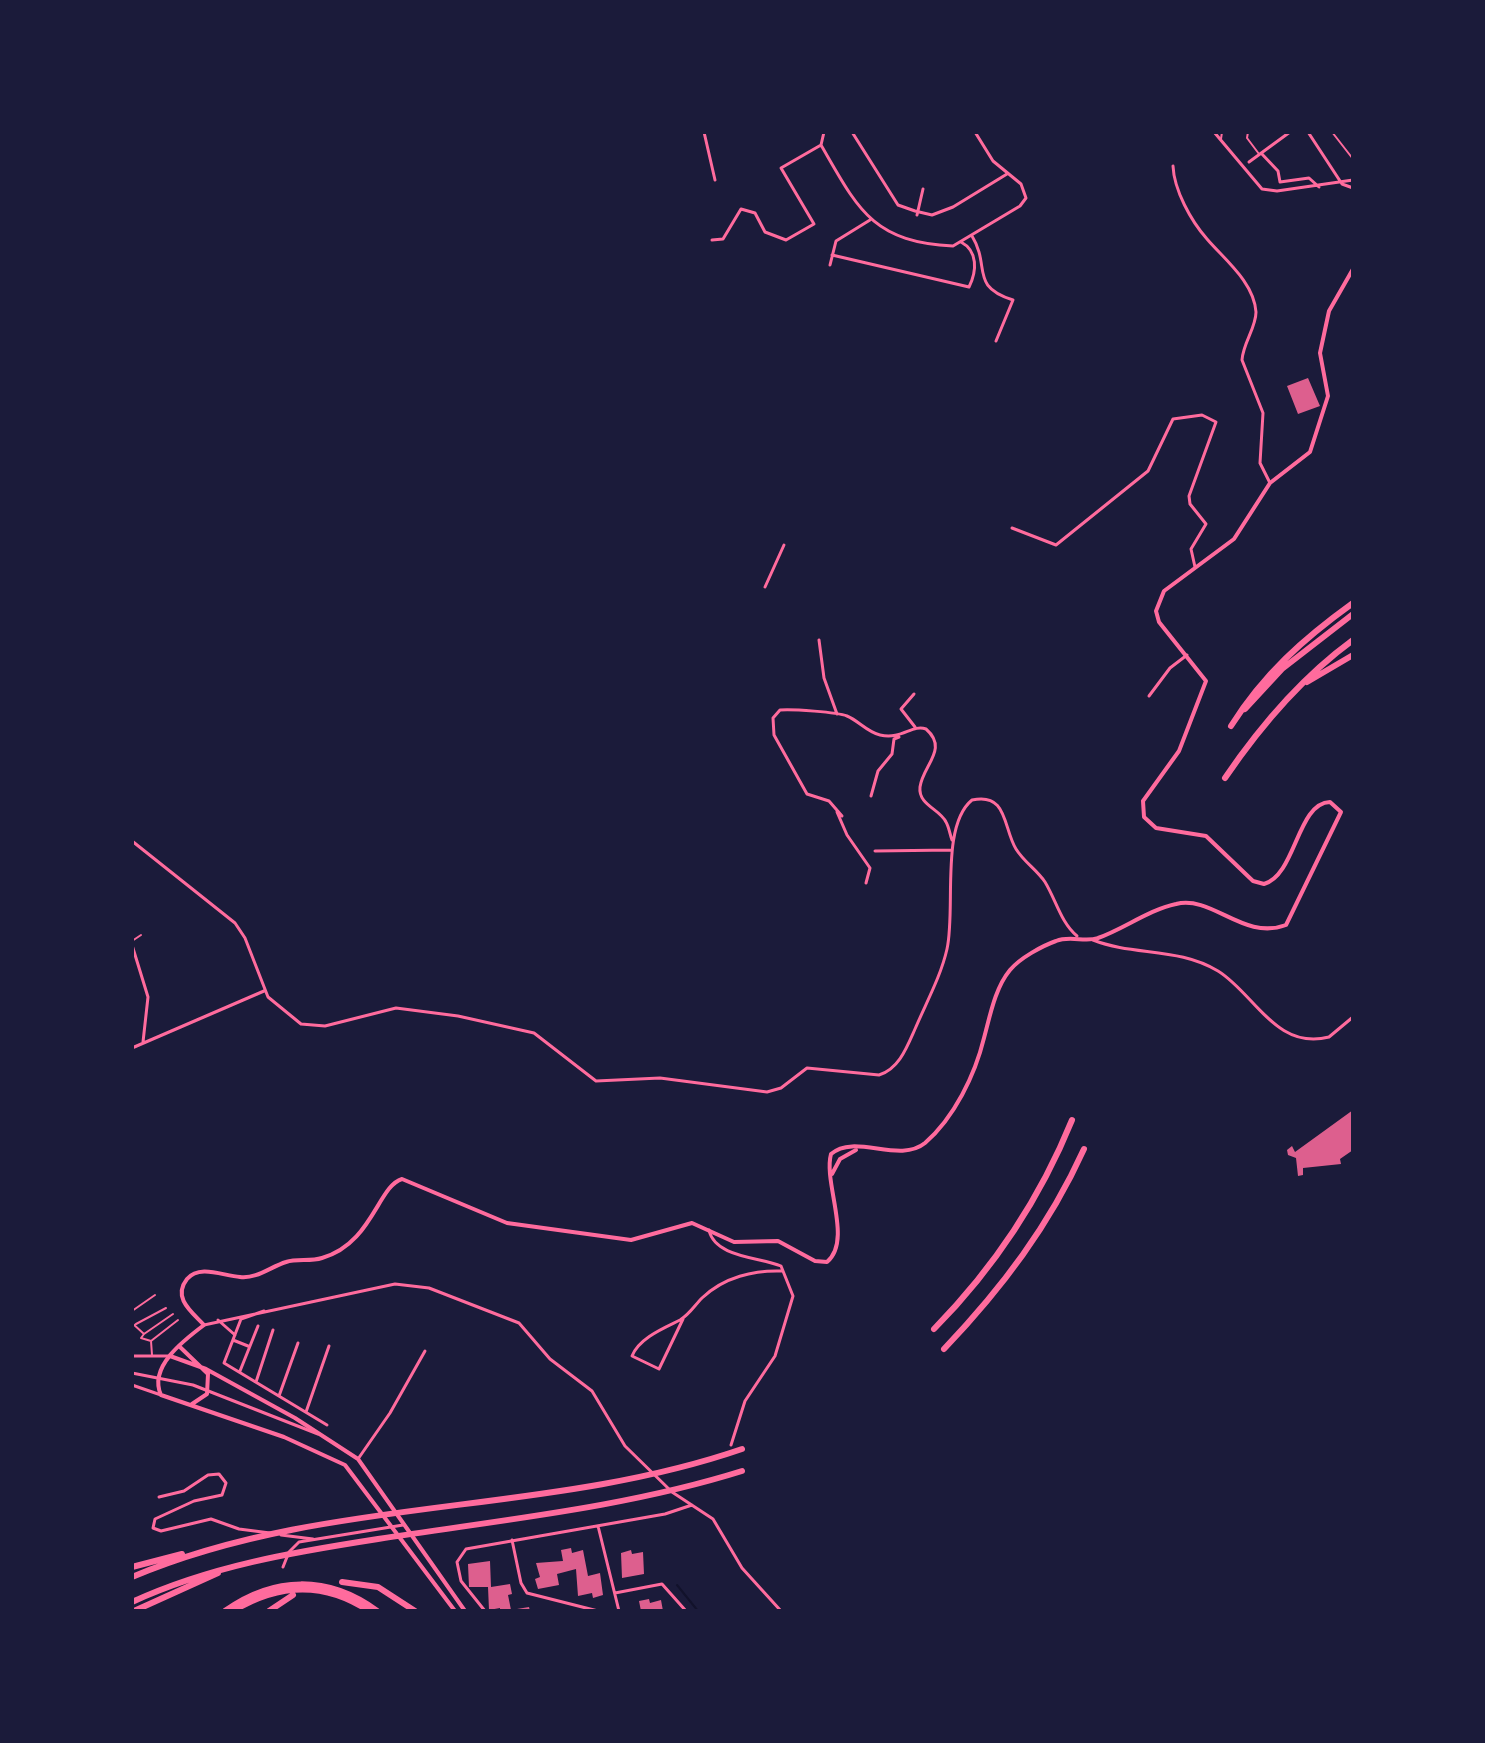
<!DOCTYPE html>
<html>
<head>
<meta charset="utf-8">
<style>
	body { margin:0 }
	#map { position:relative; width:1485px; height:1743px; overflow:hidden; background:#1b1b3a; font-family:"Work Sans",sans-serif }
	canvas { display:block }
	.frame { position:absolute; inset:0; border:134px solid #1b1b3a; pointer-events:none }
</style>
</head>
<body>
<div id="map">
<canvas width="1485" height="1743"></canvas>
<div class="frame"></div>
</div>
<script>
const context = document.querySelector('canvas').getContext('2d');
context.lineJoin = 'round';
function strokePath(path, color, width, dash) {
  context.strokeStyle = color;
  context.lineWidth = width;
  context.lineCap = dash ? 'butt' : 'round';
  context.setLineDash(dash || []);
  context.stroke(path);
}
function fill(path, color) {
  context.fillStyle = color;
  context.fill(path, 'evenodd');
}
strokePath(new Path2D(`
	M677,1585L698,1611`), '#12122b', 2);
fill(new Path2D(`
	M1308,378L1320,406L1298,414L1287,386Z
	M1353,1110V1150L1340,1159L1341,1164L1303,1168V1175L1298,1176L1296,1158L1288,1155L1287,1150L1292,1146L1295,1152Z
	M571,1548L572,1553L583,1550L588,1576L600,1573L603,1595L593,1598L592,1593L578,1596L576,1569L557,1574L559,1585L538,1589L535,1579L540,1577L536,1563L563,1561L561,1550Z
	M631,1550L632,1554L643,1552L644,1574L622,1578L621,1553Z
	M490,1561L491,1587L510,1584L512,1594L508,1595L511,1610L529,1607L530,1611H500V1608L489,1610L488,1587H469L468,1564Z
	M649,1599L650,1603L661,1600L663,1611H641L639,1601Z`), '#dd5f8e');
strokePath(new Path2D(`
	M132,941L141,935`), '#ff6b9d', 2);
strokePath(new Path2D(`
	M1248,132L1247,138L1259,154
	M1332,132L1353,159
	M1221,139L1222,132
	M132,1311L155,1295
	M132,1323L144,1334L141,1338L151,1341
	M136,1324L166,1308
	M144,1334L173,1314
	M152,1355L151,1341L178,1320`), '#ff6b9d', 2);
strokePath(new Path2D(`
	M704,132L715,180
	M824,132L821,145C858,209 872,242 953,246L1020,206L1026,198L1021,184L993,161L975,132
	M852,132L898,205L915,211L932,215L953,207L1007,174
	M1214,132L1262,189L1277,191L1353,180
	M1308,132L1342,184L1353,188
	M1261,153L1278,171L1280,182L1309,178L1319,187
	M1249,162L1290,132
	M1173,166C1174,190 1191,221 1207,239C1224,259 1254,282 1256,312C1256,328 1243,343 1242,360L1263,413L1260,463L1270,483
	M917,215L923,189
	M972,236C991,267 969,286 1013,300L996,341
	M712,240L723,239L741,209L755,213L765,232L786,240L814,224L781,168L821,145
	M832,255L969,287C977,271 978,251 961,242
	M830,265L836,241L870,220
	M1012,528L1056,545L1148,471L1173,419L1202,415L1216,422L1189,496L1190,504L1206,524L1191,549L1195,567
	M765,587L784,545
	M819,640L824,678L837,714
	M914,694L901,709L915,727
	M1149,696L1170,668L1187,655
	M871,796L878,771L892,754L894,739L899,737
	M837,812L847,835L870,868L866,883
	M842,816L829,801L807,794L774,735L773,718L780,710C792,709 837,712 847,716C859,721 867,732 880,735C902,740 912,724 926,729C949,749 923,765 920,787C918,805 940,809 946,822C949,827 950,835 952,840
	M132,841L235,923L245,938L268,997L301,1024L325,1026L396,1008L458,1016L534,1033L596,1081L660,1078L767,1092L781,1088L807,1068L879,1075C899,1069 907,1047 915,1029C926,1003 941,976 947,949C956,910 940,826 972,800C1008,792 1003,828 1016,849C1024,862 1037,870 1045,882C1056,900 1061,923 1077,936
	M875,851L951,850
	M1093,940C1133,956 1179,947 1218,971C1254,993 1276,1051 1329,1037L1353,1017
	M132,945L148,997L143,1042
	M132,1048L264,991
	M709,1230C715,1258 761,1257 781,1266L793,1296L775,1356L745,1401L731,1445
	M264,1311L241,1319L224,1363L327,1425
	M683,1319L659,1369L632,1356C639,1338 664,1328 680,1320C689,1315 695,1305 702,1298C724,1277 754,1270 782,1271
	M218,1320L235,1335
	M204,1325L395,1284L429,1288L519,1323L550,1359L592,1391L625,1446L672,1492L713,1519L742,1568L781,1611
	M233,1340L248,1346
	M132,1356H168
	M240,1371L258,1326
	M132,1373L193,1385L318,1434
	M256,1382L273,1330
	M132,1385L161,1395
	M279,1396L298,1343
	M306,1412L329,1346
	M358,1459L390,1413L425,1351
	M159,1497L184,1491L208,1475L219,1474L226,1483L222,1495L194,1501L155,1519L153,1528L161,1531L211,1519L239,1529L270,1533
	M598,1526L619,1611
	M281,1535L313,1539
	M512,1540L521,1583L527,1593L598,1611
	M283,1567L289,1552L299,1542L403,1525
	M615,1593L662,1584L686,1611
	M485,1611L461,1581L457,1562L466,1549L665,1514L692,1505`), '#ff6b9d', 3);
strokePath(new Path2D(`
	M832,1174L840,1159L856,1150
	M180,1347L208,1374L207,1394L192,1404
	M170,1356L206,1369L295,1418L358,1459L465,1611
	M455,1611L345,1465L284,1437L161,1395C148,1367 184,1340 204,1325C192,1312 172,1298 187,1279C200,1264 223,1276 240,1277C257,1279 270,1267 286,1262C297,1258 310,1262 322,1258C372,1244 378,1186 402,1179L507,1223L631,1240L692,1223L734,1242L778,1241L815,1261L827,1262C853,1240 823,1183 831,1154C855,1133 899,1164 925,1143C954,1118 975,1075 984,1038C990,1016 995,988 1010,970C1020,958 1042,946 1056,941C1071,935 1085,943 1098,938C1124,929 1148,910 1176,904C1213,895 1243,941 1286,925L1341,812L1330,802C1297,803 1296,875 1264,884L1253,881L1206,836L1156,828L1144,817L1143,801L1179,751L1206,681L1159,622L1156,611L1164,591L1234,539L1270,483L1310,452L1328,396L1320,353L1329,311L1353,269`), '#ff6b9d', 4);
strokePath(new Path2D(`
	M1307,682L1353,655
	M1245,709L1282,669L1353,614
	M1231,726C1264,674 1303,639 1353,603
	M1225,778C1261,725 1301,678 1353,640
	M934,1329C994,1268 1040,1199 1072,1120
	M944,1349C1002,1288 1049,1226 1084,1149
	M132,1567L182,1554
	M132,1577C325,1495 545,1517 742,1449
	M342,1582L378,1587L415,1611
	M132,1602C210,1566 294,1552 378,1539C499,1520 624,1508 742,1471
	M134,1611L218,1573
	M225,1611C274,1576 328,1575 377,1611
	M233,1611C279,1583 324,1581 369,1611
	M269,1611L293,1595`), '#ff6b9d', 6);
</script>
</body>
</html>
